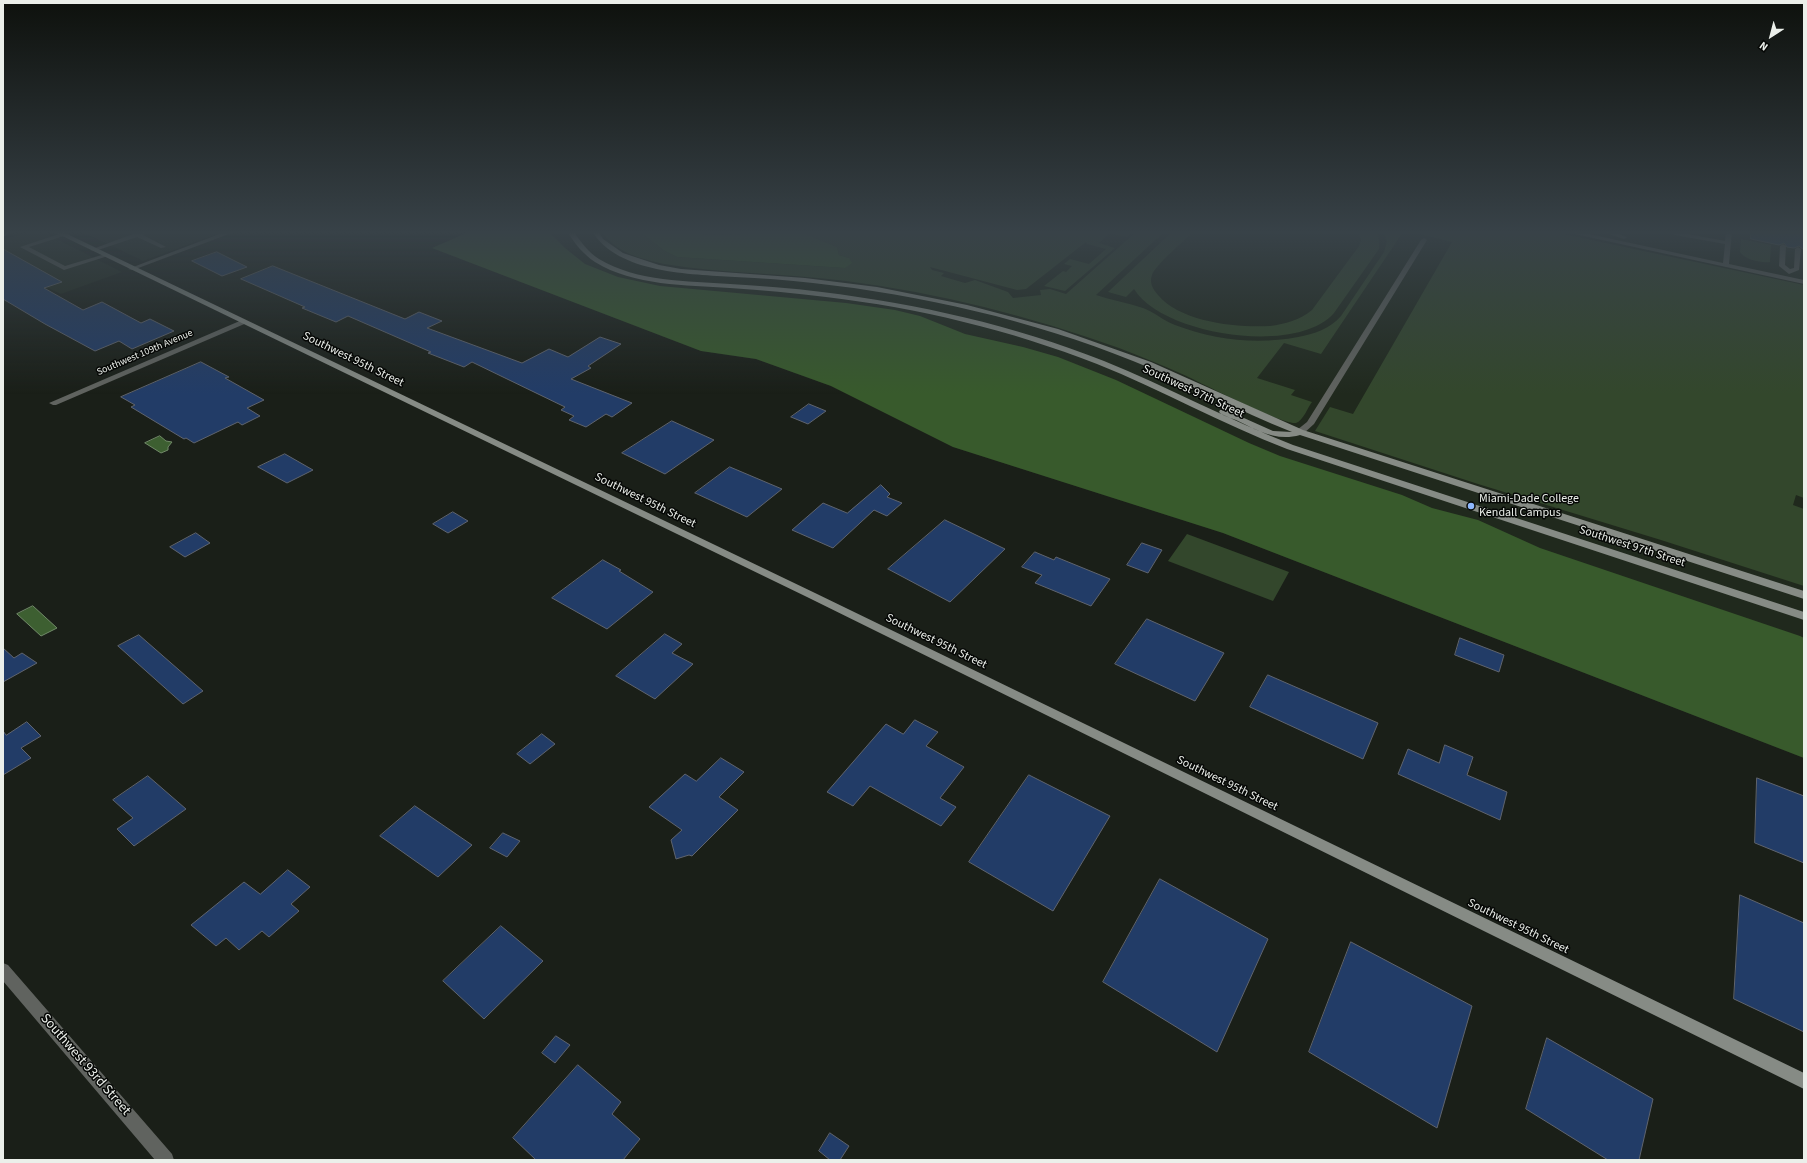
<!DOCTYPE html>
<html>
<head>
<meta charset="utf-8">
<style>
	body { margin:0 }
	#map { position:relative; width:1807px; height:1163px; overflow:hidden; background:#1a1f18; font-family:"Source Sans 3",sans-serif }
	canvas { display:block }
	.frame { position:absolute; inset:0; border:4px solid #ebefea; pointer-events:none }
	.north { position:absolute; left:1751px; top:16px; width:40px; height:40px; -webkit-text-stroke:3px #060806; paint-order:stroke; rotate:216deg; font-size:11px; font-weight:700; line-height:16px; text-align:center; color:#ebefea }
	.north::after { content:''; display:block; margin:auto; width:14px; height:18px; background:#ebefea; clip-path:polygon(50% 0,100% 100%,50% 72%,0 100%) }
</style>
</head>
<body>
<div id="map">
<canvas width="1807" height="1163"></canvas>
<div class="frame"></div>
<div class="north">N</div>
</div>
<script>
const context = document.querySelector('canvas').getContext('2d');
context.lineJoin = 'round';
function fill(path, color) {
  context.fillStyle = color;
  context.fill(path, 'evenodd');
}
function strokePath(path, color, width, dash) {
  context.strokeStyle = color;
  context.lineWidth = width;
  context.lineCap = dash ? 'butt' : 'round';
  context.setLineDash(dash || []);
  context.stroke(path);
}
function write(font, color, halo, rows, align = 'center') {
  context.font = font + ' "Source Sans 3",sans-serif';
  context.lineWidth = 3;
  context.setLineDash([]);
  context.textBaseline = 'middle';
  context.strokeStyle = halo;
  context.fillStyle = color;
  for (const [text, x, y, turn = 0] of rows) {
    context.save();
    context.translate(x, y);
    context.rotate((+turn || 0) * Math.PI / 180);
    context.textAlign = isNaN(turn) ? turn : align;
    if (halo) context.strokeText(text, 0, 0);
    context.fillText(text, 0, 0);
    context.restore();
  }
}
fill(new Path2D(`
	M80,231H226L143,261Z
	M471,231H1804V758L1223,533L953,447L831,386L756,359L701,351L432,248Z
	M31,232L45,233L122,272L61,294L48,288L3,303V239Z`), '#20291d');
fill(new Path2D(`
	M602,231H638L665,251L677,257L845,268L849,258L839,255L837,247L803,233L711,235L699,234L697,231H1129L1132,233L1127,237L1110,233L1099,243L1115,248L1065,291L1044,286L1063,271L1066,272L1072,266L1064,264L1070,259L1089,264L1106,249L1087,244L1086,242L1026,289L1017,290L930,267L932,270L944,273L941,276L965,283L975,280L1008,292L1013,298L1041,295L1040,290L1050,289L1066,294L1136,232L1134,231H1165L1096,295C1111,300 1128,303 1143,308C1154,312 1164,321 1175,325C1214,340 1257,345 1298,337C1314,334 1330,329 1341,316L1384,252L1387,241L1383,231L1403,232L1321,354L1284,343L1257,378L1295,390L1291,395L1312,402C1308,407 1303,421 1296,423C1282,425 1200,382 1182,374C1162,365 1140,356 1119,348C1030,316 939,293 846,281C786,273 724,274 664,264C642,259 615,253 602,231Z
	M1173,231H1194C1184,241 1156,264 1152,275C1149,283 1153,289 1158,295C1180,322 1237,328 1270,326C1285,324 1300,320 1312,310L1359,246L1361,240L1358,231H1376L1379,240V249L1334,313C1297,356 1162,335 1134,289L1126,297L1108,292Z
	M1407,231H1549L1804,285V498L1796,495L1793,505L1804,509V586L1661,540L1478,484L1315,431L1330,407L1353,414L1452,242Z
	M1741,239L1771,245L1770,262C1761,263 1745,260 1740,252Z
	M1187,534L1289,572L1273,601L1168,561Z`), '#33472c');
fill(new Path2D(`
	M471,231H548L565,248L585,264L618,277L660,286L846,303L895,310L920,316L965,334L1023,347L1058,357L1116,380L1249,443L1280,456L1402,495L1432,508L1478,520L1540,548L1800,636L1804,638V758L1223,533L953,447L831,386L756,359L701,351L432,248Z
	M638,231H697L699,234L711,235L803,233L837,247L839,255L849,258L852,263L845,268L677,257L665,251Z`), '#385a2c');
const water = new Path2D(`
	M160,436L166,441L172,442L168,447V450L161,453L145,443Z
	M33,606L57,628L41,636L17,614Z`);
fill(water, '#3d5f31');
strokePath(water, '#718a68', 1);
const building = new Path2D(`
	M1751,231H1804V250L1799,246L1794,248L1787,247L1784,243L1779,245L1751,239Z
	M3,249L62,282L44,288L83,310L102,302L141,323L150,319L174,331L132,349L119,341L95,351L45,324L3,299Z
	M217,252L247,267L222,276L192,261Z
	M273,266L405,319L419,312L442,321L427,328L522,363L549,349L568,357L600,337L621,344L588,366L591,368L571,379L632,403L612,417L606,414L586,427L569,420L574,416L561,410L565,407L472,362L464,367L428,353L431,352L348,316L336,322L302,308L305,307L241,279Z
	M201,362L229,377L225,378L264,400L247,408L260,416L242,425L238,422L194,443L186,438L184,439L131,407L135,405L121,397Z
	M809,404L826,411L808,424L791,417Z
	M672,421L714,440L665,474L622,453Z
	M285,454L313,470L287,483L258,467Z
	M730,467L782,489L747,517L695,493Z
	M881,485L890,494L887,497L902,503L887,516L874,510L833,548L792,530L823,503L847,513Z
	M453,512L468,521L448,533L433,524Z
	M945,520L1005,549L950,602L888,569Z
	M196,533L210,543L185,557L170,547Z
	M1142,543L1162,550L1148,573L1127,565Z
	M1035,552L1054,560L1056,557L1110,579L1091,606L1035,583L1042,575L1022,567Z
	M603,560L621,570L619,571L653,592L607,629L552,598Z
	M1147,619L1224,653L1195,701L1115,664Z
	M665,634L682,644L672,653L693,664L655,699L616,676Z
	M139,635L203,691L183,704L118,646Z
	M1460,638L1504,655L1499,672L1455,655Z
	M3,648L14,658L22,653L37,663L3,682Z
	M1268,675L1378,723L1363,759L1250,707Z
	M915,720L938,732L926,746L964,767L940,798L956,807L941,826L870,786L853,806L827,792L886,724L903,734Z
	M27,722L41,736L21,748L31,758L3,775V731L6,735Z
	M542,734L555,744L530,764L517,754Z
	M1445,745L1473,757L1467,775L1507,792L1500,820L1398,774L1408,749L1439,763Z
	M721,758L744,772L719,797L738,810L692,856L689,855L676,859L671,840L682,830L649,807L685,774L696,781Z
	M1029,775L1110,816L1053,911L969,862Z
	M148,776L186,809L134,846L117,829L133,818L113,800Z
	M1757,778L1804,796V863L1755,843Z
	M415,806L472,845L438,877L380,836Z
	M503,833L520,841L507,857L490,848Z
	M288,870L310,887L291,904L299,911L269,937L262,931L239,950L226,938L216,946L191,925L244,882L260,894Z
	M1160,879L1268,939L1217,1052L1103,982Z
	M1740,895L1804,923V1032L1734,999Z
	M501,926L543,961L484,1019L443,981Z
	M1351,942L1472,1006L1437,1128L1309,1052Z
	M556,1036L570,1045L555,1063L542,1053Z
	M1547,1038L1653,1099L1639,1160H1608L1526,1109Z
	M578,1065L621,1102L612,1114L640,1139L623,1160H536L513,1138Z
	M830,1133L849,1146L840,1160H830L819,1151Z`);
fill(building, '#223c67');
strokePath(building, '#5f646e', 1);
fill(new Path2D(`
	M141,231H151L143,235L166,247L161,248L137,237L95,251L90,250Z
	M1561,231H1575L1723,263L1725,244L1675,235L1673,234L1672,231L1725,241L1726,231H1732L1729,264L1804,280V284Z
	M1600,231H1611L1627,237L1624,239Z
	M62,233L65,235L64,236L29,247L65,266L105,254L108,256L64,270L20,247Z
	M1424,238L1427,240L1314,424L1303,434H1297V430L1307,422L1421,240Z
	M1783,244L1786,246L1785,265L1790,269L1794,268L1795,249L1798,247L1801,249L1799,270L1789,274L1779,266L1780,246Z`), '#60635f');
fill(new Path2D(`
	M227,231H237L133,270L128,269Z
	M242,320L249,322L56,405H53L49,403Z
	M3,963L8,965L172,1154L174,1160H155L3,981Z`), '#60635f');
fill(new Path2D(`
	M5,231H13L3,237V232Z
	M52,231H61L815,593L1804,1073V1089L807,597Z
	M567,231H573C581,242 588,252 599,259C637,282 688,281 730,284C761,286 791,288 822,292C918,304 1013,325 1104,361C1168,387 1229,420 1293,445L1804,612V620L1287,449C1222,424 1162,390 1097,364C1010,330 919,308 826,297C794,293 762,290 730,288C686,285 634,286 595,262C583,254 575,244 567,231Z
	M592,231H598L603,239L623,253L659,265L681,269L805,278L877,287L967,305L1058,329L1151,362L1303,430L1804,591V599L1300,435C1276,442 1257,430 1236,420C1231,418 1223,416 1219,412L1220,410H1226L1273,431L1292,432C1238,411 1187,382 1133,361C1031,320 922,295 813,283C787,280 761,278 735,277C691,274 618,274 592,231Z`), '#868b85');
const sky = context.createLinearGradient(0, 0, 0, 394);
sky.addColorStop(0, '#0e110d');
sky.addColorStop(0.59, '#384248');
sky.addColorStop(1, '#38424800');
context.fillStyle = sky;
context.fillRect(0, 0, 1807, 394);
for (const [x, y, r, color] of [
	[1471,506,4,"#8eb8fd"]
]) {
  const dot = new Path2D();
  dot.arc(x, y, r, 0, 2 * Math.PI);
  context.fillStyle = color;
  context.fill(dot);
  strokePath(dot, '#060806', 1.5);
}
write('10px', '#ebefea', '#060806', [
	["Southwest 109th Avenue",145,353,-23]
]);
write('12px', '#ebefea', '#060806', [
	["Southwest 95th Street",353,360,26],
	["Southwest 97th Street",1193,392,25],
	["Southwest 95th Street",645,501,26],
	["Southwest 97th Street",1632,547,18],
	["Southwest 95th Street",936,642,26],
	["Southwest 95th Street",1227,784,26],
	["Southwest 95th Street",1518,927,26]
]);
write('12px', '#ebefea', '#060806', [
	["Miami-Dade College",1479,499],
	["Kendall Campus",1479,513]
], 'left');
write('14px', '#ebefea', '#060806', [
	["Southwest 93rd Street",85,1065,49]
]);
</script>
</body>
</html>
